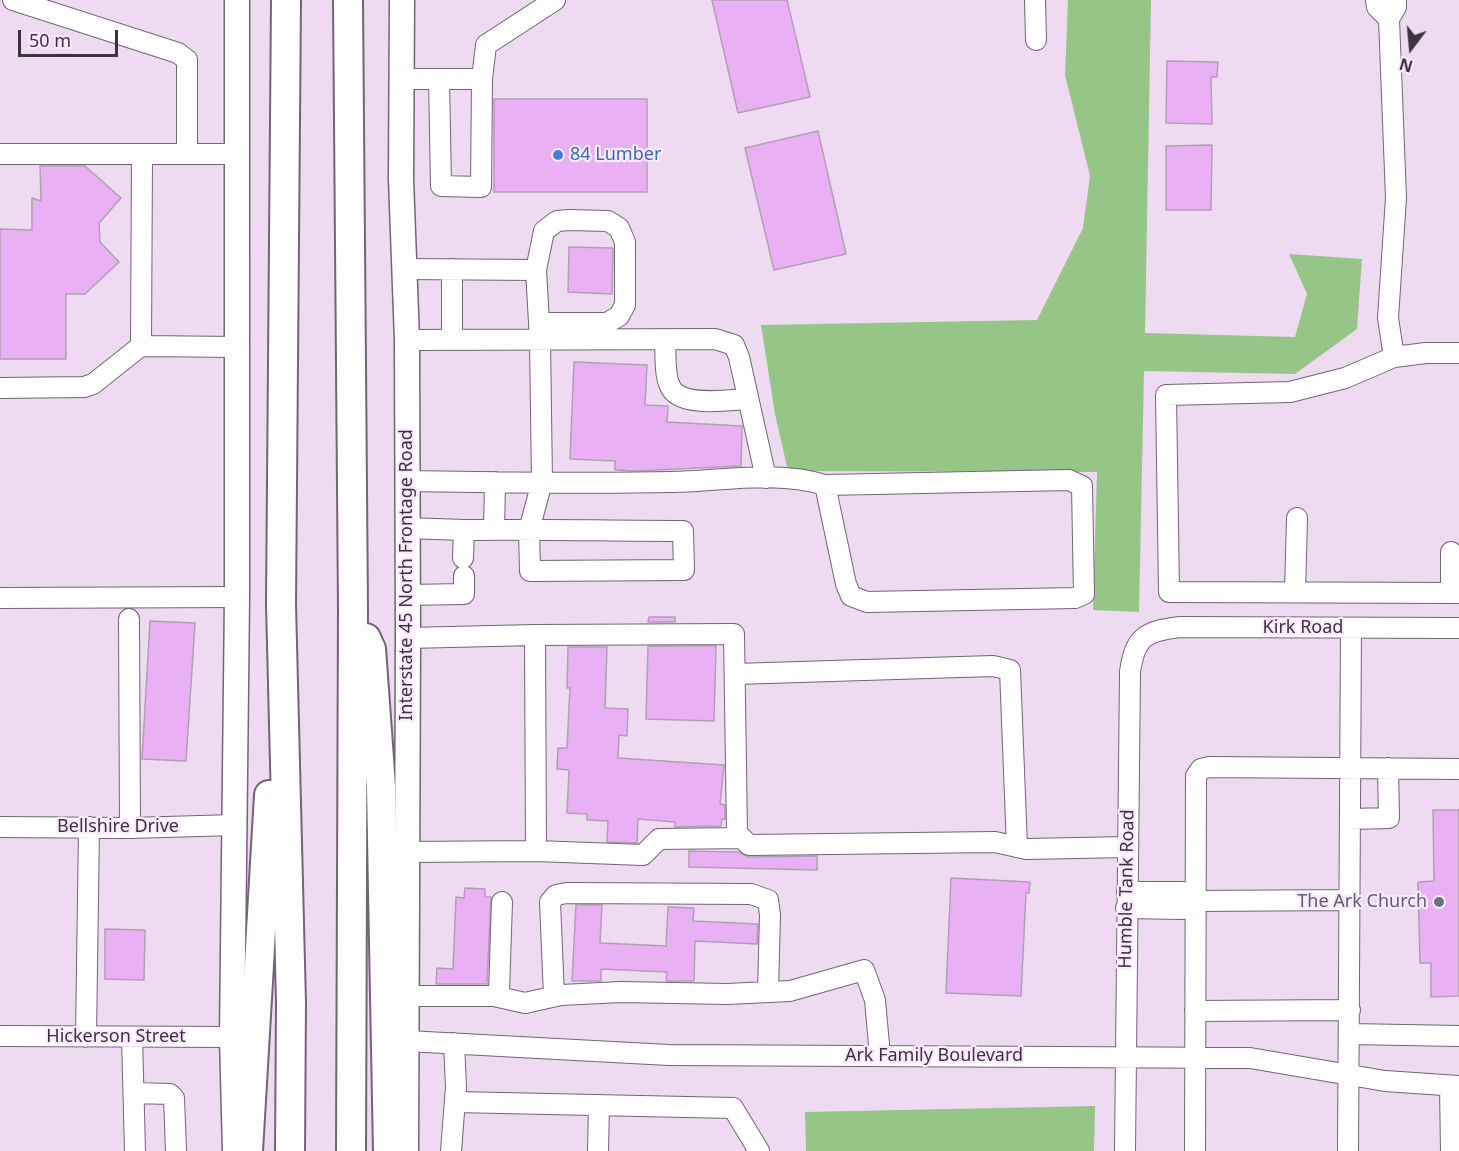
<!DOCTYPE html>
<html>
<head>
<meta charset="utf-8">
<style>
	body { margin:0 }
	#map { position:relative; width:1459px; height:1151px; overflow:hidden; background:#eedbf2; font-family:"Noto Sans",sans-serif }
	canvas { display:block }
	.north { position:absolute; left:1381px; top:18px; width:60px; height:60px; -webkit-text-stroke:4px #fce8ff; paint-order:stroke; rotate:196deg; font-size:16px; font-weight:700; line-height:24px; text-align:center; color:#3c343d }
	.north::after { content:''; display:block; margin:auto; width:21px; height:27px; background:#3c343d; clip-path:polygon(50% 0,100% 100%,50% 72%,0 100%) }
	.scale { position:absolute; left:18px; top:30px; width:100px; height:27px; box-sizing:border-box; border:3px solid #3c343d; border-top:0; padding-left:8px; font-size:18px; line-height:21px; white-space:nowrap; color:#3c343d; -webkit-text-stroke:4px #fce8ff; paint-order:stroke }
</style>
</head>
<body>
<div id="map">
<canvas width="1459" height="1151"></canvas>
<div class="north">N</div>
<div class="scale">50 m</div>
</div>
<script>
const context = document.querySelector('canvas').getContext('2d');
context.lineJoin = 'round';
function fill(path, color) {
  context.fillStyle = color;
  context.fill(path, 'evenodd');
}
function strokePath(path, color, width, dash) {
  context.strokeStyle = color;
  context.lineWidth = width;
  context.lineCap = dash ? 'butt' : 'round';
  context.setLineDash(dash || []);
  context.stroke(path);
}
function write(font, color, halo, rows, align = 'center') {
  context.font = font + ' "Noto Sans",sans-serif';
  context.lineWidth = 4.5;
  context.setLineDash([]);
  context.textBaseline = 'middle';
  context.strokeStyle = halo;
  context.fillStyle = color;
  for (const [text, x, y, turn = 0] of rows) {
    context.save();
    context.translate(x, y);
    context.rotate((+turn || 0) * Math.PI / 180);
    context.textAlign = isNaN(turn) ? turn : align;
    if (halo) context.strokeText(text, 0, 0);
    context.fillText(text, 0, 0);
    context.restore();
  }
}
fill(new Path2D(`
	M1068,0H1151L1145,333L1295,337L1307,294L1289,254L1362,259L1357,329L1295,374L1144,371L1139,612L1093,610L1097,472L788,471L775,414L761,325L1037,320L1083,228L1090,176L1065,75Z
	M1095,1106L1094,1151H806L805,1112Z`), '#95c688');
const building = new Path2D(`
	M712,0H787L810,97L738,113Z
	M1167,61L1218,62L1217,77H1211L1212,124L1166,123Z
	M494,99H647V192H494Z
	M818,131L846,254L774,270L745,148Z
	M1212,145L1211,210H1166V146Z
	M40,166H85L121,198L99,223L100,242L119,262L85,294H66V359H0V229L32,230V198L41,201Z
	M569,247L613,248L612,294L568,292Z
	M574,362L647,365L645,405L668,406L667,422L742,426L741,466L636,471L615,470V461L570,459Z
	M649,617H675V622H648Z
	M150,621L195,623L186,761L142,759Z
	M648,646H716L714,721L646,719Z
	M568,647H607L605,708L628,709L627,736L619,735L618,758L724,765L720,804L725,805V819H722L721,826L675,827V822L638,819L637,843L607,842L608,821L587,820V814L567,813L569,770L557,769L558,748H567L570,688H567Z
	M1433,810H1459V996L1431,997V963H1420L1418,882L1434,881Z
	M689,851L739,852L749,857L817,856V870L689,867Z
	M951,878L1030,882L1029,893H1026L1021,996L946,993Z
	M465,888L485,889V897H491L487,984H436L437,968L453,969L456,897L464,898Z
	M576,905H602L600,943L666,946L668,907L694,908L693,921L758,924L757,944L695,941L694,981H666L667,972L601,969V981H572Z
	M105,929L145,930L144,980L105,979Z`);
fill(building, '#e9b1f3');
strokePath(building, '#b29fb5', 1.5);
const minor = new Path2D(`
	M13,0L178,53L187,60V154
	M1035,0L1036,40
	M1376,0L1377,7L1389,19
	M402,79H482L481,187L441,186L439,79
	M482,79L486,45L555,0
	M0,154H237
	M405,269L536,270L540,340L542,482L529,530L530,571L684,570L683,531C610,531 537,529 464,530
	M452,269V340
	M536,270L544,231L557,221L569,220L608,221L619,228L625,242V305L619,316L607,323H540
	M407,340L715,339L734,345L739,357L766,478
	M665,340C666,353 664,374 670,386C679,408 728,400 748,399
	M141,346L142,154
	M1459,353H1426L1394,357L1345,378L1290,392L1166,395L1169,592L1459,593
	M1394,357L1388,318L1396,198L1389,19L1396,7V0
	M0,388L84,387L93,384L141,346L237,347
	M406,481C494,482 583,484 671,482C721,481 776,470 825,485L846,584L851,596L867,602L1075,598L1084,594L1082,486L1069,480L825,485
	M406,528L464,530L463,558
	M494,530L495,482
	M1295,592L1297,518
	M1451,593V552
	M407,595L464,594V576
	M0,598L237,597
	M129,619L130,828
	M535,635L734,634L737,833L749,845L995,842L1026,849L1128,847
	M735,674L993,666L1010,670L1017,847
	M1351,819L1389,818L1388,768
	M0,827L130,828L235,825
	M536,851L643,855L659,839L742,838
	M406,852L536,851L535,635L408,638
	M1127,892H1183L1195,901
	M1126,908L1183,909L1195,901L1350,900
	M407,996H494L499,993L502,902
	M494,996L525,1003L561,995L621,992L727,994L790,991L864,970L875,1000L880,1056
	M554,996L550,902L556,895L567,893L751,894L768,900L770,915L768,992
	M1195,1011L1350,1010
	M1350,1034L1459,1036
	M0,1036L232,1037
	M86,1037L89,827
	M132,1037L135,1151
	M407,1041L669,1055L1250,1058L1385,1081L1459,1086
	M1450,1086L1451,1151
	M135,1093L170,1094L174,1098L176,1151
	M455,1102L733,1108L759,1151
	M451,1151L456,1087L454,1043
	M598,1151L599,1105
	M1125,1151L1130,672C1135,637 1145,631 1180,627L1459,628
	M1195,1151L1196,776L1201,769L1209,767L1459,769
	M1348,1151L1351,628`);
const major = new Path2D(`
	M402,0L401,179L407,340L408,638L406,1151
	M235,1151L232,1037L237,597V0`);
const highway = new Path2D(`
	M286,0L281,604L291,1003L290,1151
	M348,0L353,609L351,1151
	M366,638L371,649L381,786L388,1151
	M248,1151L269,795`);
strokePath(minor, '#756478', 22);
strokePath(major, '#756478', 27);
strokePath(highway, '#756478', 32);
strokePath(minor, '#fff', 20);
strokePath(major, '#fff', 24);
strokePath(highway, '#fff', 28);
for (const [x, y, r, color] of [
	[558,155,6,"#3f7fe0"],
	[1439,902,6,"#6b7280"]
]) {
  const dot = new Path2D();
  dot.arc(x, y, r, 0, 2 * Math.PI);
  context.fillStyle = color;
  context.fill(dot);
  strokePath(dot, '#fce8ff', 2);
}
write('18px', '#366cbe', '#fce8ff', [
	["84 Lumber",570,155]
], 'left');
write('18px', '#3c343d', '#fce8ff', [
	["Interstate 45 North Frontage Road",407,575,-90],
	["Kirk Road",1303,628],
	["Bellshire Drive",118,827],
	["Humble Tank Road",1127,889,-89],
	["Hickerson Street",116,1037],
	["Ark Family Boulevard",934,1056]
]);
write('18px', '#5b616d', '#fce8ff', [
	["The Ark Church",1427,902]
], 'right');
</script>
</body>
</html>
